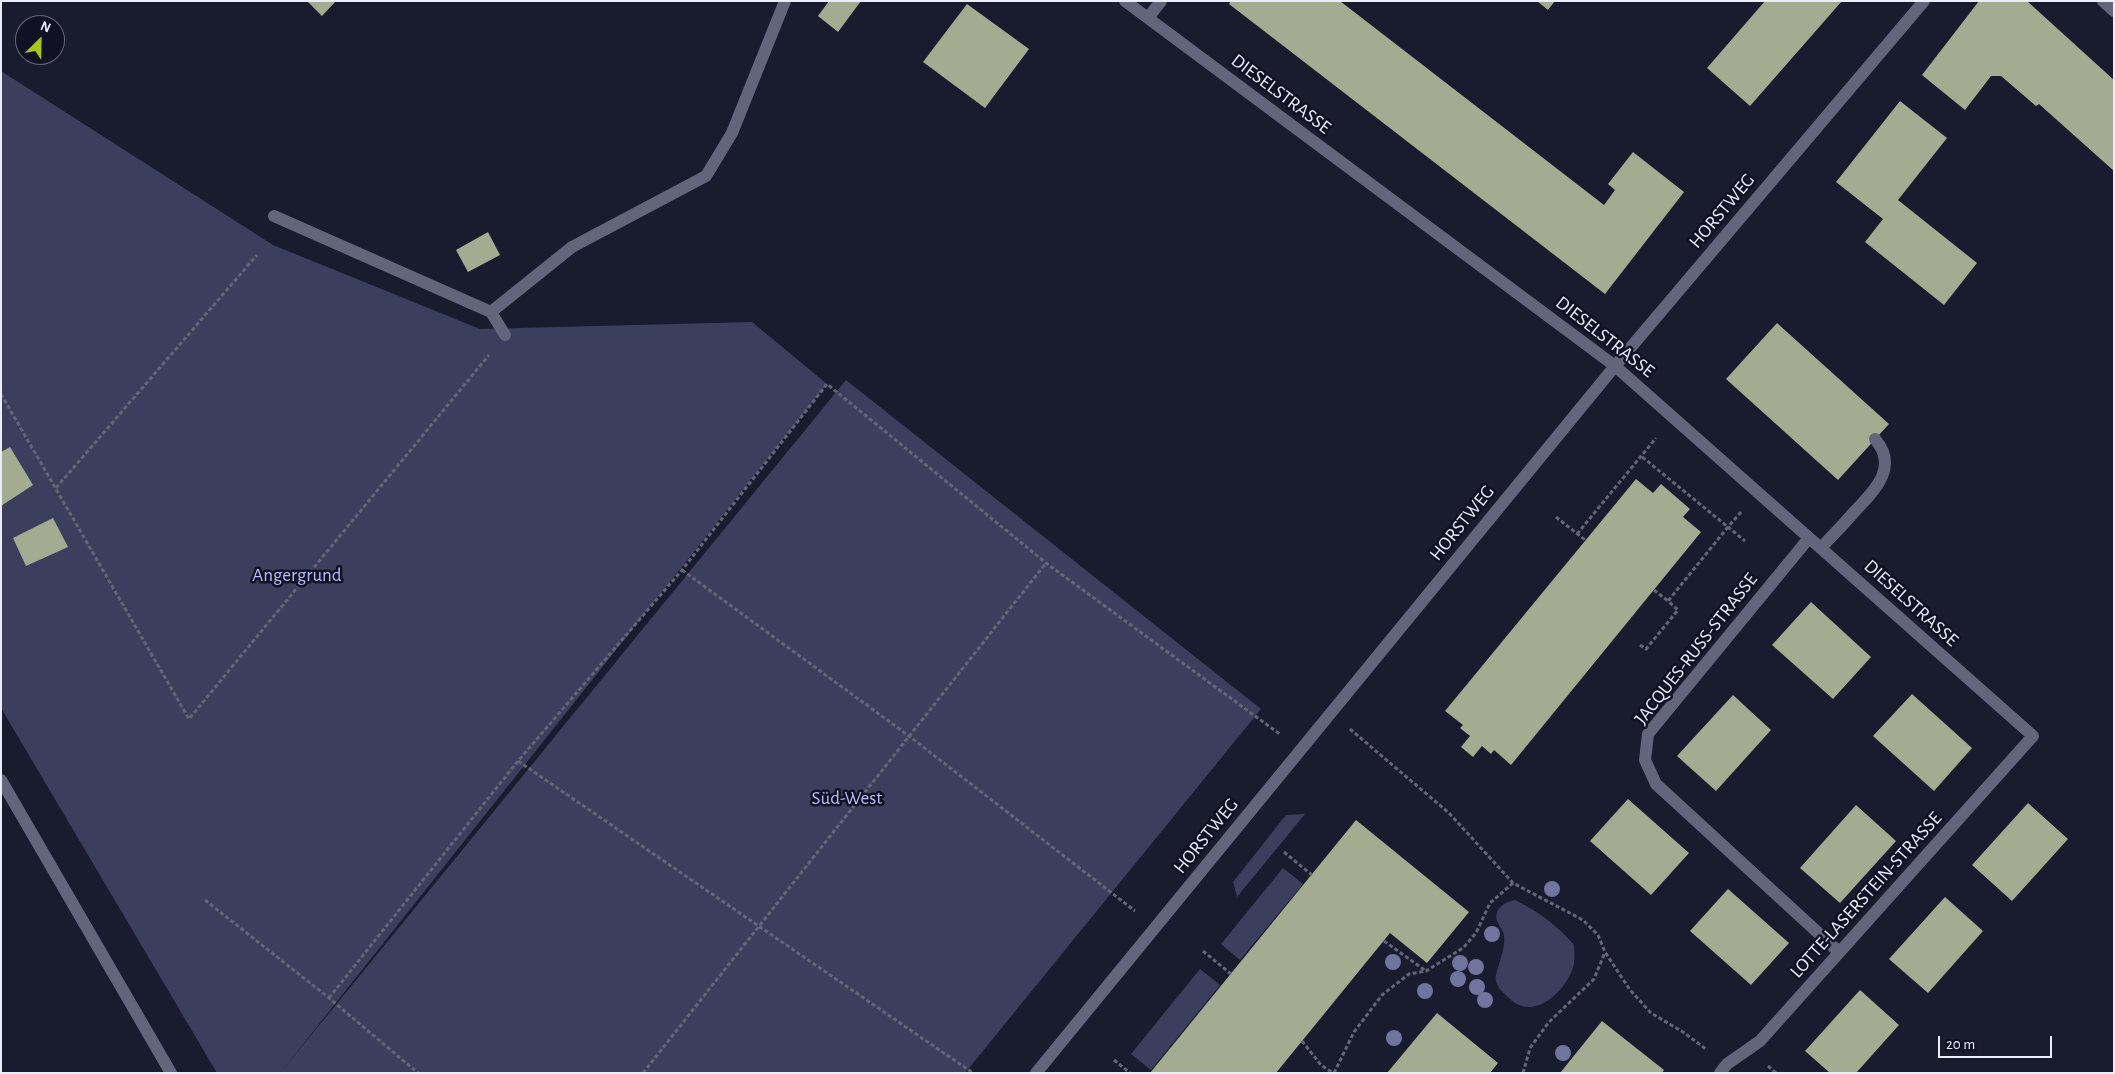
<!DOCTYPE html>
<html>
<head>
<meta charset="utf-8">
<style>
	body { margin:0 }
	#map { position:relative; width:2115px; height:1074px; overflow:hidden; background:#191b2e; font-family:"Alegreya Sans",sans-serif }
	canvas { display:block }
	.frame { position:absolute; inset:0; border:2px solid #ebedfb; pointer-events:none }
	.north { position:absolute; left:15px; top:15px; width:50px; height:50px; box-sizing:border-box; background:#101124; border:1px solid #68697a; border-radius:50%; rotate:23deg; font-size:14px; font-weight:700; line-height:20px; text-align:center; color:#ebedfb }
	.north::after { content:''; display:block; margin:auto; width:18px; height:22px; background:#aac718; clip-path:polygon(50% 0,100% 100%,50% 72%,0 100%) }
	.scale { position:absolute; left:1938px; top:1036px; width:114px; height:22px; box-sizing:border-box; border:2px solid #ebedfb; border-top:0; padding-left:6px; font-size:15px; line-height:18px; white-space:nowrap; color:#ebedfb; -webkit-text-stroke:4px #101124; paint-order:stroke }
</style>
</head>
<body>
<div id="map">
<canvas width="2115" height="1074"></canvas>
<div class="frame"></div>
<div class="north">N</div>
<div class="scale">20 m</div>
</div>
<script>
const context = document.querySelector('canvas').getContext('2d');
context.lineJoin = 'round';
function fill(path, color) {
  context.fillStyle = color;
  context.fill(path, 'evenodd');
}
function strokePath(path, color, width, dash) {
  context.strokeStyle = color;
  context.lineWidth = width;
  context.lineCap = dash ? 'butt' : 'round';
  context.setLineDash(dash || []);
  context.stroke(path);
}
function write(font, color, halo, rows, align = 'center') {
  context.font = font + ' "Alegreya Sans",sans-serif';
  context.lineWidth = 5;
  context.setLineDash([]);
  context.textBaseline = 'middle';
  context.strokeStyle = halo;
  context.fillStyle = color;
  for (const [text, x, y, turn = 0] of rows) {
    context.save();
    context.translate(x, y);
    context.rotate((+turn || 0) * Math.PI / 180);
    context.textAlign = isNaN(turn) ? turn : align;
    if (halo) context.strokeText(text, 0, 0);
    context.fillText(text, 0, 0);
    context.restore();
  }
}
fill(new Path2D(`
	M1,71L273,245L480,329L752,322L827,384L281,1072L846,380L1261,709L965,1073H217L1,708Z
	M1305,814L1237,897L1233,882L1286,815Z
	M1283,868L1303,884L1240,960L1221,944Z
	M1515,900C1539,912 1557,925 1574,945C1574,951 1575,959 1574,964C1568,990 1534,1022 1510,999C1504,993 1498,989 1496,981C1494,972 1506,952 1504,936C1504,931 1500,928 1498,923C1492,910 1504,902 1515,900Z
	M1200,969L1220,985L1151,1070L1131,1054Z`), '#3b3f5d');
fill(new Path2D(`
	M307,1H336L322,16Z
	M829,1H861L838,32L818,16Z
	M1231,1H1340L1604,205L1615,190L1608,184L1633,152L1684,192L1605,294L1229,4Z
	M1537,1H1555L1548,10Z
	M1765,1H1842L1750,106L1707,68Z
	M1979,1H2027L2114,80V171L2039,104L2036,106L2001,76H1991L1965,110L1922,75Z
	M967,4L1029,49L985,108L923,62Z
	M1900,101L1947,138L1898,200L1977,263L1944,305L1865,242L1883,219L1836,182Z
	M488,232L500,255L468,272L456,250Z
	M1777,323L1889,424L1838,480L1726,379Z
	M10,447L33,485L1,506V452Z
	M1636,479L1653,493L1661,484L1690,509L1683,517L1701,532L1511,765L1494,750L1491,754L1482,746L1473,757L1461,747L1470,736L1460,728L1463,725L1445,711Z
	M53,518L68,547L26,566L13,538Z
	M1811,602L1871,657L1833,699L1772,645Z
	M1912,694L1972,748L1934,791L1873,736Z
	M1733,695L1771,730L1716,791L1677,756Z
	M1628,799L1689,853L1651,895L1590,841Z
	M2028,803L2068,839L2012,901L1972,865Z
	M1856,805L1896,841L1840,903L1800,868Z
	M1356,820L1469,912L1427,963L1390,933L1276,1073H1150Z
	M1728,889L1789,943L1751,985L1690,931Z
	M1945,897L1983,931L1928,993L1889,959Z
	M1860,990L1899,1025L1856,1073H1830L1805,1051Z
	M1437,1013L1498,1063L1490,1073H1387Z
	M1602,1021L1664,1070L1662,1073H1560Z`), '#a3ab91');
strokePath(new Path2D(`
	M1,394L189,719L489,355
	M56,488L257,255
	M1741,512L1728,527L1745,541
	M1556,517L1585,540
	M1577,534L1656,438
	M682,570L909,736L1135,911
	M1654,590L1668,601
	M1640,645L1646,649L1678,610L1668,601L1728,527L1641,456
	M1350,729L1449,813L1513,883L1583,920L1598,935L1605,952L1630,990L1651,1013L1683,1032L1706,1049
	M518,761L973,1073
	M1284,852L1312,875
	M205,900L329,998L418,1073
	M1384,941L1426,971
	M1203,951L1231,974
	M329,998L518,761L682,570L827,384L1046,563L1281,735
	M1302,1041L1321,1065L1333,1073
	M1114,1060L1130,1073
	M1768,1066L1776,1073
	M643,1073L1046,563
	M1334,1073L1354,1032L1382,995L1409,974L1426,971L1463,948L1476,933L1490,903L1513,883
	M1523,1073L1530,1048L1549,1022L1594,979L1605,952`), '#646677', 3, [4, 2.5]);
strokePath(new Path2D(`
	M1125,1L1615,366L2033,736L1760,1041L1727,1064L1720,1073
	M2103,1L2114,11
	M1148,18L1161,1
	M274,216L491,312
	M505,335L491,312L572,247L706,176L732,133L785,1
	M1809,538L1648,734L1645,760L1656,784L1839,952
	M1821,548C1832,536 1844,524 1855,511C1875,490 1899,467 1875,439
	M1,780L171,1073
	M1036,1073L1615,366L1924,1`), '#62657c', 12);
context.fillStyle = '#6f759f';
for (const [x, y] of [
	[1552,889],
	[1492,934],
	[1393,962],
	[1460,963],
	[1476,967],
	[1458,979],
	[1477,987],
	[1425,991],
	[1485,1000],
	[1394,1038],
	[1563,1053]
]) {
  context.beginPath();
  context.arc(x, y, 8, 0, 2 * Math.PI);
  context.fill();
}
write('19px', '#ebedfb', '#101124', [
	["DIESELSTRASSE",1281,94,37],
	["HORSTWEG",1722,211,-50],
	["DIESELSTRASSE",1605,337,38],
	["HORSTWEG",1462,523,-51],
	["DIESELSTRASSE",1911,603,42],
	["JACQUES-RUSS-STRASSE",1696,649,-52],
	["HORSTWEG",1206,836,-51],
	["LOTTE-LASERSTEIN-STRASSE",1866,895,-48]
]);
write('19px', '#b6befb', '#101124', [
	["Angergrund",297,575],
	["Süd-West",847,798]
]);
</script>
</body>
</html>
